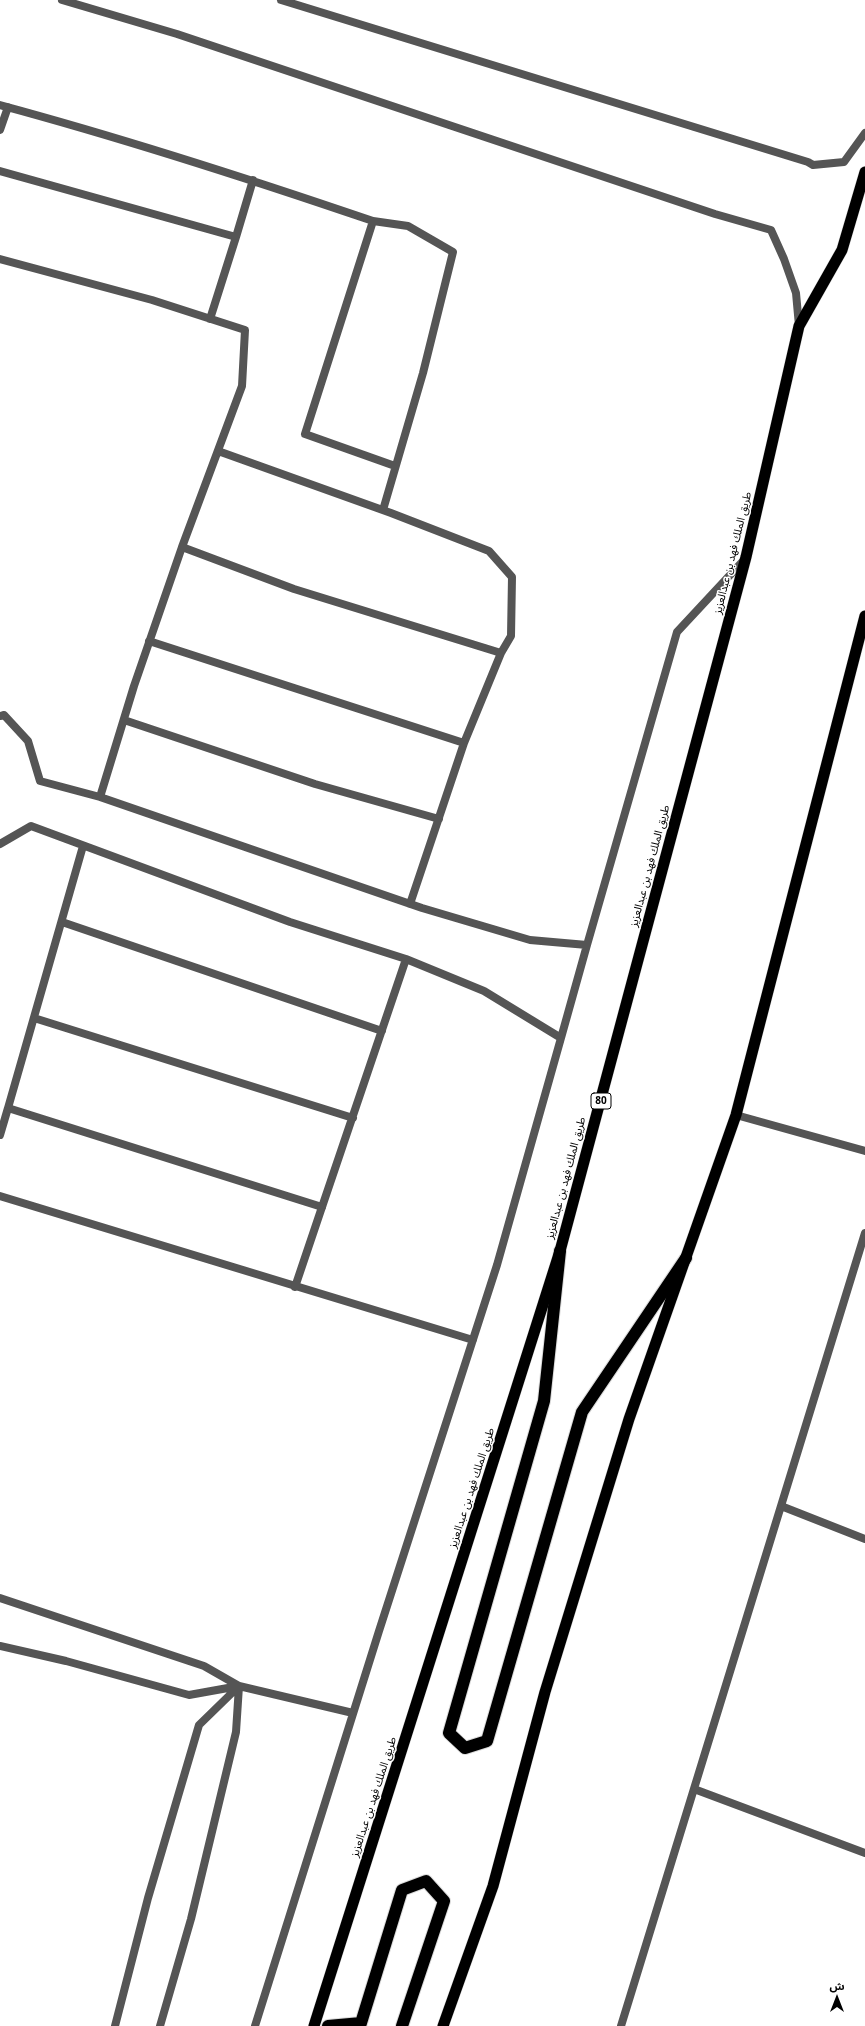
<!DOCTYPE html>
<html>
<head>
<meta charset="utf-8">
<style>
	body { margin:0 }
	#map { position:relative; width:865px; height:2026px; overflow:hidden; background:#fff; font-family:"Noto Sans","Noto Sans Arabic",sans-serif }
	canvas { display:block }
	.north { position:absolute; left:817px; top:1978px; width:40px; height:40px; -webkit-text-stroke:3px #fff; paint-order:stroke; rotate:0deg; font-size:11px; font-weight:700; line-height:16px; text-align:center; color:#000 }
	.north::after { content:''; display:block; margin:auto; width:14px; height:18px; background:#000; clip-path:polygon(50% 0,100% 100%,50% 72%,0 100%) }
</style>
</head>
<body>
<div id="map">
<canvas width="865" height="2026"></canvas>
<div class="north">ش</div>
</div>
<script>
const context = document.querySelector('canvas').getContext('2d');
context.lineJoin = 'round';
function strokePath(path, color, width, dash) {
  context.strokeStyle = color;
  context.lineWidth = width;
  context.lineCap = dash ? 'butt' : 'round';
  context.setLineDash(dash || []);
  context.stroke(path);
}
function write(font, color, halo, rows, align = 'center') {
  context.font = font + ' "Noto Sans","Noto Sans Arabic",sans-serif';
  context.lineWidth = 3;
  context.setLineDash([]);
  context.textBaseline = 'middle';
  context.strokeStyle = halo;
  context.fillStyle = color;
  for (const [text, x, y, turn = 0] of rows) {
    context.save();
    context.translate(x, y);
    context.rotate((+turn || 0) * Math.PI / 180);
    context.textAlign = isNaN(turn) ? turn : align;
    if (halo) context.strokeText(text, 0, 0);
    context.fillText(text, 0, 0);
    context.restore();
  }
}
const trunk = new Path2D(`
	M314,2026L560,1251L746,557L799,326L842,250L865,172
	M443,2026L493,1886L545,1692L629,1419L736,1115L865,616`);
const motorway = new Path2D(`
	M560,1251L544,1401L449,1733L465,1748L487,1741L582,1412L686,1258
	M328,2026L361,2023L402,1890L426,1881L444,1901L402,2026`);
strokePath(trunk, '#dbdbdb', 12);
strokePath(motorway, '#dbdbdb', 14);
strokePath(new Path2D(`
	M0,105C126,139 250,179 373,221
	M0,130L8,107
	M0,171L236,237L210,319
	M236,237L253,180
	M0,259L152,300L245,330L242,386L182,547L134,686L100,797
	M383,510L423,373L453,252L408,226L373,221L305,434L395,466
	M182,547L294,589L501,653L511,636L512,577L489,551L391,513L218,451
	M149,641L464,743L501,653
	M0,716L4,715L28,741L40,781L100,797L422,908L530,940L587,945L677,632L744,560
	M124,720L315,784L439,819
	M0,844L31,826L290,922L406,959L484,991L561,1038L497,1265L379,1631L255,2026
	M83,846L8,1108L322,1207L406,959
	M410,904L464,743
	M62,922L382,1031
	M34,1018L353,1118
	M561,1038L587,945
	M0,1135L8,1108
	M0,1196L473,1340
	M0,1598L204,1666L239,1686L189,1695L66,1661L0,1646
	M239,1686L353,1713
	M115,2026L148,1898L199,1725L239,1686
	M160,2026L191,1919L236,1732L239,1686`), '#555', 8);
strokePath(new Path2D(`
	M62,0L177,34L715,214L771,230L784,259L796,293L799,326
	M281,0L808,162L813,165L844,162L865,133
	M736,1115L865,1151
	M295,1287L322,1207
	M781,1506L865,1539
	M694,1789L865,1853
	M621,2026L865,1233`), '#555', 8);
strokePath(trunk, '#000', 11);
strokePath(motorway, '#000', 12);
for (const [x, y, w] of [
	[601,1101,20]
]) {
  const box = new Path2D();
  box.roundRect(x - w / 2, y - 8, w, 16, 3);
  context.fillStyle = '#fff';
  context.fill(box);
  strokePath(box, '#000', 1);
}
write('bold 10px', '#000', null, [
	["80",601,1101]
]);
write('11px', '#000', '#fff', [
	["طريق الملك فهد بن عبدالعزيز",733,553,-76],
	["طريق الملك فهد بن عبدالعزيز",650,866,-75],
	["طريق الملك فهد بن عبدالعزيز",566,1178,-75],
	["طريق الملك فهد بن عبدالعزيز",472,1488,-72],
	["طريق الملك فهد بن عبدالعزيز",374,1797,-72]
]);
</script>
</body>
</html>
